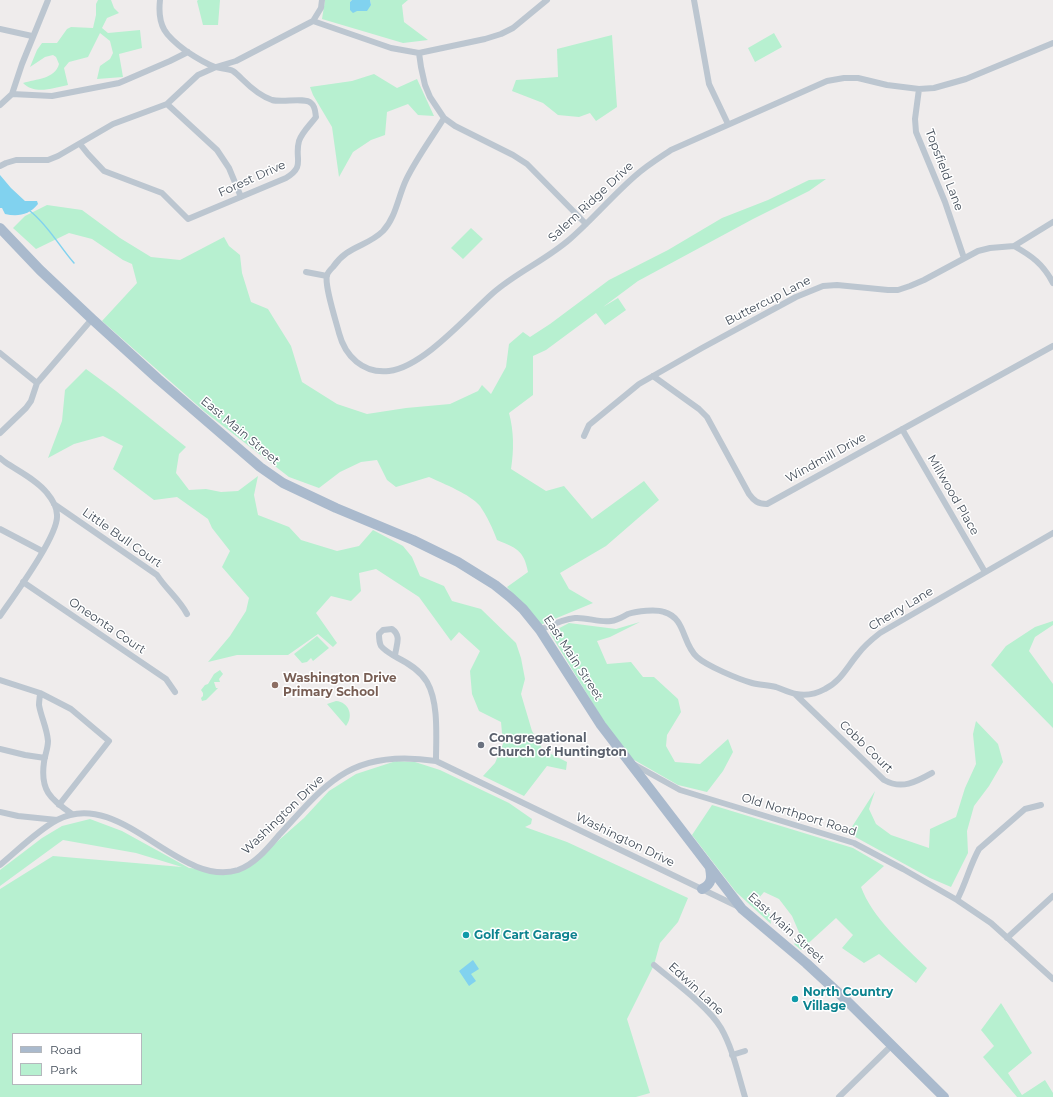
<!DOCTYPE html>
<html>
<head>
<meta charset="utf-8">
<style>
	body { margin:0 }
	#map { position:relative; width:1053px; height:1097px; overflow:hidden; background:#efecec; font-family:Montserrat,sans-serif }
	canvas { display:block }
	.legend { position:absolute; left:12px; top:1033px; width:130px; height:52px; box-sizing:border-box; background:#fff; border:1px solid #b4b8bd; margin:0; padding:5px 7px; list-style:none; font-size:12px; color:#444e5a }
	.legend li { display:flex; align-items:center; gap:8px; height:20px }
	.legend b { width:20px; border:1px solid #b4b8bd }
</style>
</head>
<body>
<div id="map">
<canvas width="1053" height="1097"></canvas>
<ul class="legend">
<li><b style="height:5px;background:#aabacd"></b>Road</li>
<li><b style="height:11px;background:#b7f0d0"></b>Park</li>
</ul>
</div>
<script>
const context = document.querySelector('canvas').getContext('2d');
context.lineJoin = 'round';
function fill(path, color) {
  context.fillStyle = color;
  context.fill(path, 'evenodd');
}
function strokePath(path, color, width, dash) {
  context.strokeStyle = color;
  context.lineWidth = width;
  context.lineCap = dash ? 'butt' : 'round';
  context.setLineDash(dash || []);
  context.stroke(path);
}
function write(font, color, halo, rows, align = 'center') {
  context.font = font + ' Montserrat,sans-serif';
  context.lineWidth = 3;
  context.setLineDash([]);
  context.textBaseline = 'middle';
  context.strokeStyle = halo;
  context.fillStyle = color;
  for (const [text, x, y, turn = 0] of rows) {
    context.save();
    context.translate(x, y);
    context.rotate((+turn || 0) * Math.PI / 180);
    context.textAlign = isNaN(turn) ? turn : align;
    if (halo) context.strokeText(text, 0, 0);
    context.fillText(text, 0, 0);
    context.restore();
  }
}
fill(new Path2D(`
	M98,0H111L114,8L119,13L107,18L102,28L108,33L140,30L142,48L119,54L123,77L97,79L100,66L110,59L113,53L110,41L100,33L88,57L69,62L64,68L68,85C53,88 35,95 23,83C36,79 55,79 59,64L56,57L53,55L45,57L30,67L37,50L42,43H57L67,29L71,27L93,28L96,15V4Z
	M198,0H220L218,25H203L197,1Z
	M325,0H352L350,2L357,11L371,5L370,0H408L402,5L404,22L428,40L403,43L322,19Z
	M774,33L782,47L755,62L748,48Z
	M612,35L617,107L596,121L590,113L579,117L558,115L543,103L512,91L516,80L558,77L557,49Z
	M374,74L397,88L417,79L434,116L418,115L408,104L387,112L385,135L371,140L353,152L339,177L332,127L313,95L310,87L352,81Z
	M826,179L809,191L753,219L638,281L603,307L618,298L626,310L605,325L596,313L546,350L533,356V395L509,413C514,432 514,450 511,469L546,491L564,486L592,519L644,481L659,500L606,546L560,573L569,589L593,603L540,625L507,587L528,572C524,550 516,548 497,540C493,529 487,516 480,506C470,494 444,484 429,477L396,487L387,480L377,460L361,462L340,472L319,488L289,477L205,412L102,321L137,283L132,264L123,260L92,239L69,233L36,249L13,228L25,216L47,205L82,210L120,238L151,257L180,260L224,237L229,246L240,255L242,273L251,302L268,309L276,322L291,346L302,382L337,404L367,414L406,408L450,404L478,391L482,385L491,394L506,367L509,344L523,332L530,337L550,324L609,280L668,250L722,218L768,200L809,180Z
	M471,228L483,239L463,259L451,248Z
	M86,369L116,391L186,447L179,454L176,473L189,490L206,489L221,492L238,491L258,476L254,495L258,515L289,527L301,540L337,551L359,546L373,530L403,546L412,557L420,576L444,586L452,601L481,609L516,643L521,658L525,679L521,694L532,731L543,750L567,762L566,770L547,766L524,796L483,776L495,763L503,744L501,722L479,711L472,694L470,671L480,651L459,632L451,641L419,597L376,569L359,573L361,591L351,601L331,596L316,613L337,643L333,647L318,634L288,655H237L208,662L230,636L246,611L249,598L222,567L230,551L212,528L208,519L177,497L154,500L113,469L123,446L103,436L74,444L48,458L62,421L65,390Z
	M1053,621V625L1035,637L1029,651L1053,684V728L991,665L1006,646L1035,627Z
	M640,622L610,637L597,641L607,664L631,662L643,677H654L678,699L681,712L667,735L666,746L675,762L700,764L728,739L733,752L723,771L707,792L678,785L629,757L601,717L550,633L569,623L616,629Z
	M317,636L329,648L313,661L311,658L307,662L302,663L294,654Z
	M220,670L223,674L219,679L220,682H214L216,688H218L206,700L202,701L201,698L203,696V693L201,690L205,685L208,684L214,674Z
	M336,701C349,702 354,716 346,726L327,704Z
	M976,721L998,744L1003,762L989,786L974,806L967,831L968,853L951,887L930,878L848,833L875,791L869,809L876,824L891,835L929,848L930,829L956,817L965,788L976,764L973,734Z
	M396,761L415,762L440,770L509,803L532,819L531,824L525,827L567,842L688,898L678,922L660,943L654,965L627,1019L650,1093L636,1097H0V889L53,856L182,867L136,853L63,840L0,886V870L42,838L62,826L90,819L122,831L189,868L239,872L253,863L304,818L329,791L356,774ZM13,1034H141V1084H13Z
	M712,805L853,848L884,866L861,887C872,917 904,946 927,968L916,983L879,954L864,963L842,948L853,935L836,918L801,950L794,944L801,937L792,916L779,899L764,892L758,899L770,915L771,924L736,892L692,835Z
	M1001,1003L1032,1053L1008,1073L1022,1095L1045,1080L1053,1093V1097H1017L983,1057L994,1046L981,1030Z`), '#b7f0d0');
fill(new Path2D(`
	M352,0H370L371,5L367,11H357L353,13L350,10V2Z
	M0,175L11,188L25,201H37L38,204C29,215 18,217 5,214L2,208H0Z
	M473,960L479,969L471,974L476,981L469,986L459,971Z`), '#81d2ef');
strokePath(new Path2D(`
	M30,211C48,225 59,246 74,263`), '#81d2ef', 1.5);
strokePath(new Path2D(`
	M694,0L709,84L728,124
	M313,21L391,48L419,53L485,39L501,34L513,28L547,0
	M0,29L32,36
	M419,53L421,67L425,85L430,97L444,118L455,126L513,155L527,164L586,224
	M919,89L915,119L916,132L945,202L964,258
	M12,94L52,96L119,83L170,61L188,52
	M167,104L217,150L229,168L241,197
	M0,105L12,94L22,64L48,0
	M444,118C431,139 416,159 406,180C398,197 396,217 383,231C367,247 348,245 333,267C331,269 328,272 327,275C324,285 336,321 339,333C345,356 363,374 389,371C423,367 467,316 493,293C517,272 546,260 570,239C593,219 612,196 635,176C646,166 659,158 671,150L827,81L844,78H858L887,85L919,89L934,88L966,79L1053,43
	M80,144L88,154L104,171L162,193L188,219L286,178C306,166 294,159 299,141C302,132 310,125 316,117C315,113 316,107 311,103C304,97 283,103 272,100C260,96 251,88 242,79C240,77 236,73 233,71C228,68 221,69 215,67C204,63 195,57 186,51C166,36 157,27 160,0
	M0,166L6,163L16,160H48L58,156L113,124L167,104L198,75L216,67L236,61L313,21L321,8L322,0
	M1014,246C1032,256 1043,264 1053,283
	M306,272L327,276
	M0,353L37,383
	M653,376L699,409L707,417L749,494C754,501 758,504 767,504L1053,346
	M902,429L985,572
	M0,433L26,408L31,401L37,383L92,319
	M584,436L589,425L639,384L702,348L796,297L823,286L837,285L888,290H898L910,286L924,280L978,251L990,248L1014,246L1053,222
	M0,458L5,462C18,471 37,480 47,493C52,499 57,507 57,515C59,535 13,597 0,616
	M54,504L157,575C166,589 179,599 187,614
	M0,529L42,551
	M23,582L166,679L175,692
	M540,630C551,625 563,619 575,618C587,617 599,623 611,621C618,620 622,617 628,614C637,611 656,609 664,612C686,618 682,644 697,657C707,666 738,679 752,683C759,685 768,685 776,687C782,689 789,693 796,694C806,696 816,694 825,689C841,681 847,667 858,654C864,646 871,640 880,633L1053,533
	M395,656C396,645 402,636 392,629L383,630L379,634C379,638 379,642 381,646C385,651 391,654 396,657C408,663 420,670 427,682C439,703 436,737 436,761
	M0,680L40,693L71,709L109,741L59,805
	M40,693C40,696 39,701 39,705C41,717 47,728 48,741C48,748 45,755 44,762C40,790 50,799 72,814
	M795,694L884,780C902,790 916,782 932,773
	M0,749L25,755L45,758
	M635,765L680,790L854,843L903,869L957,900L991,923L1053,979
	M0,812L18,816L57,820
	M0,865C17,851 38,830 57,820C120,786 179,889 238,870C255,864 268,848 279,835C298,815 317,791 340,776C368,757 404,756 436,761L739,907
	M957,900C966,883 970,865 979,849L1025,809L1041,805
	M1007,938L1053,896
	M654,965C674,982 708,1006 721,1028C733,1049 738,1074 745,1097
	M732,1055L745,1051
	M839,1097L892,1045`), '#bcc6d0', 6);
strokePath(new Path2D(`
	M0,228L40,270L92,319L158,379L260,467L283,483L336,508L413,540L458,562L495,585L510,597L523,609L540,630L601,725L742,909L806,963L845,999L944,1097
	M702,889C712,884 712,878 710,868`), '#aabacd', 10);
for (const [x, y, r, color] of [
	[275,685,4,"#8d6e63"],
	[481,745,4,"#6b7280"],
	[466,935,4,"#0f9aa8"],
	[795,999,4,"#0f9aa8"]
]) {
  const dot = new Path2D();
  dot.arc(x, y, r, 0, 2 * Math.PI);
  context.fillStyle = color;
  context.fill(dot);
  strokePath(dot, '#fff', 1.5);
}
write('12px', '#444e5a', '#fff', [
	["Topsfield Lane",944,170,69],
	["Forest Drive",252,179,-24],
	["Salem Ridge Drive",591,202,-43],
	["Buttercup Lane",768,301,-27],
	["East Main Street",240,431,40],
	["Windmill Drive",826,458,-29],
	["Millwood Place",953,495,60],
	["Little Bull Court",122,538,35],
	["Cherry Lane",901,609,-31],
	["Oneonta Court",107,626,34],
	["East Main Street",573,658,57],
	["Cobb Court",866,747,44],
	["Washington Drive",283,815,-44],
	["Old Northport Road",799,815,17],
	["Washington Drive",625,840,26],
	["East Main Street",786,928,42],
	["Edwin Lane",696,989,43]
]);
write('bold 12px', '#785e54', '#fff', [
	["Washington Drive",283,678],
	["Primary School",283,692]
], 'left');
write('bold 12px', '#5b616d', '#fff', [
	["Congregational",489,738],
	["Church of Huntington",489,752]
], 'left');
write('bold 12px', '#0d838f', '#fff', [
	["Golf Cart Garage",474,935],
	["North Country",803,992],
	["Village",803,1006]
], 'left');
</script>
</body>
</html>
